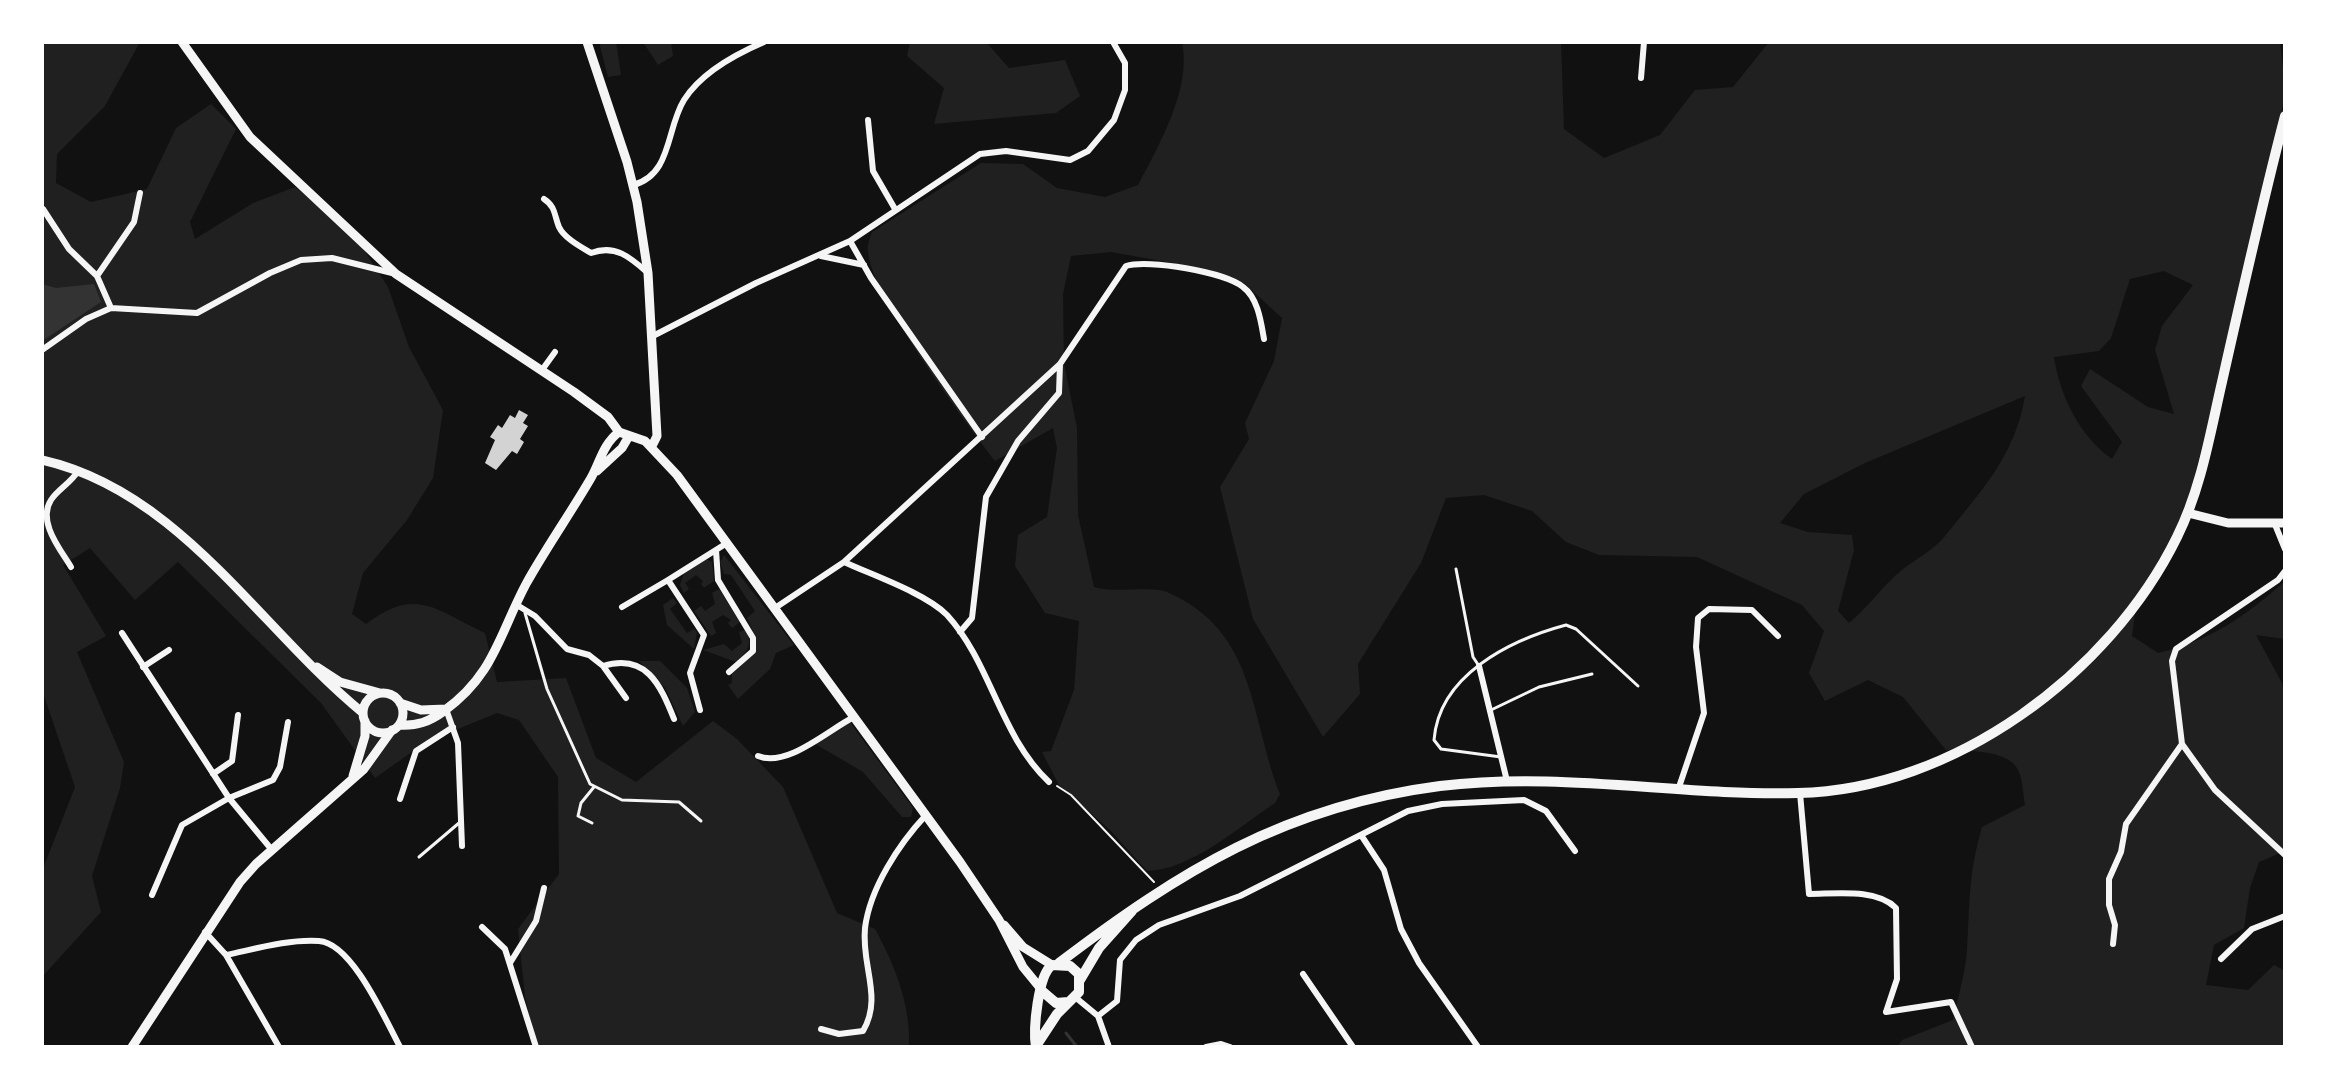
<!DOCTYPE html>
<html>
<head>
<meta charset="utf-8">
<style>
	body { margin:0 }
	#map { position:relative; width:2327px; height:1089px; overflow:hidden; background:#111; font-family:Rubik,sans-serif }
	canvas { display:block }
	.frame { position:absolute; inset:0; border:44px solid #fff; pointer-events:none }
</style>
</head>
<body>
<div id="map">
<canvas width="2327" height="1089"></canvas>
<div class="frame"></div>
</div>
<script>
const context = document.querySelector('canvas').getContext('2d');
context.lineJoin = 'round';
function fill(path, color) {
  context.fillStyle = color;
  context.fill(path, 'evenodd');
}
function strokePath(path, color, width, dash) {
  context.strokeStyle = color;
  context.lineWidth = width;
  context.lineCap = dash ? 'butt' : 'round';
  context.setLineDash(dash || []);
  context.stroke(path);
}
fill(new Path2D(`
	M42,42H140L105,106L57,154L56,183L91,202L147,189L176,128L211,104L236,129L190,222L195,239L253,203L295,187L342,223L358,241L388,287L409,347L443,410L433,478L407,520L363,573L352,614L366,624C417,586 435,610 485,633L497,682L566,678L596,758L636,782L713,721L737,739L783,787L837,913L875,929C895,965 911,1006 909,1047H537L525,997L518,929L559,874L558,777L519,720L497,713L426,742L375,778L321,703L178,562L135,600L90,548L63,565L106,636L77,652L124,762L120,788L92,876L101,912L42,977V871L75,787L42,690Z
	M599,42H616L621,75L608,77Z
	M643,42H671L673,56L658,65Z
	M910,42H986L1009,68L1065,60L1080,96L1056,113L934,124L944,88L907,56Z
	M1182,42H1561L1564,129L1604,158L1660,135L1695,90L1733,87L1769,42H2280L2285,85L2277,153L2193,482L2173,549L2136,607L2132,636L2158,653C2210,641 2246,616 2285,581V639L2256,635L2282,683L2285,697V851L2259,862L2250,888L2244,928L2214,945L2206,985L2248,990L2274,965L2285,971V1047H1897L1902,1040L1953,1020C1958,997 1965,974 1967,951C1970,902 1968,876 1982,827L2025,805C2023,794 2023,782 2019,772C2011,749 1966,751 1946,750L1903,697L1868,680L1825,701L1809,673L1824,631L1802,605L1697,557L1599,555L1566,542L1532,511L1484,495L1446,498L1421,563L1358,664L1360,694L1323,737L1253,619L1220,487L1249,439L1245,423L1274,361L1282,318L1245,284L1178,264L1111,252L1071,256L1063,294L1064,363L1077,428L1078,515L1094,587C1117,594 1151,585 1167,592C1257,631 1249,715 1280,794L1275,803C1239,827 1191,870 1147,871L1110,830L1059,785L1042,752L1051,751L1074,690L1079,621L1045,613L1015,566L1018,535L1047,517L1057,448L1053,428L995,461C966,423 868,292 868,250C867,245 870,238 872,232L981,163L1023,164L1057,188L1105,197L1138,185C1159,145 1192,88 1182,42ZM2164,271L2193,285L2162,326L2155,350L2174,414L2148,407L2090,369L2081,386L2122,442L2112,459C2080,436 2060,397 2054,357L2099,351L2111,338L2130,279ZM2025,396C2015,456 1981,491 1945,536C1932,552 1911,561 1896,575C1880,590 1866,609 1849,623L1838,611L1854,550L1852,535L1808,532L1780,523L1804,494L1865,463Z
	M724,555L794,645L776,653L770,669L738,699L728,685L732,683V674C754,656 761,645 747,618L755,611L731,575L724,574L720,562Z
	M706,559L712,562L714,581L704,588L701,584L703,581L696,575L685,583L689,589L684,593L680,585L684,573Z
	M719,589L740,622L732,628L728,623L731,620L723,615L712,622L716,633L711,636L694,611L701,606L705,611L715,604L712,593Z
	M673,598L677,603L670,609L687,633L694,629L697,632L694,649L667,625L663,605Z
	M746,630C753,644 747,653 736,662L703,650L724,644L732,651L742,643L739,632Z
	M639,661H660L687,688L695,712L683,726L665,688Z
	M849,721L913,808L911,817H902L863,772L812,742Z`), '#202020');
fill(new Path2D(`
	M42,284L56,288L94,284L101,302L42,341Z`), '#333');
strokePath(new Path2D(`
	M1066,1033L1077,1047`), '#333', 3);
fill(new Path2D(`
	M519,410L528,415L523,423L528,426L520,439L524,442L517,454L512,451L496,470L485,463L495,440L490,437L498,425L502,428L510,415L515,418Z`), '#d3d3d3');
strokePath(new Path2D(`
	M1057,786L1071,795L1154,882`), '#f5f5f5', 2);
strokePath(new Path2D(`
	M1456,569L1473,657L1479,666
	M525,613L547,689L590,784L622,800L679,802L701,821
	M1491,710L1539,687L1592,674
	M1501,757L1441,749L1434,740C1439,675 1510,640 1566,625L1576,629L1638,686
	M592,823L578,816L581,803L594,787
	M419,857L459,823`), '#f5f5f5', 3);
strokePath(new Path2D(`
	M1641,78L1644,42
	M868,120L873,171L895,209
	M633,185C672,175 666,129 684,100C701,73 736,54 764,42
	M544,199C556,207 554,215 559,227C564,238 581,247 591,253C615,244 630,257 648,273
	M43,209L69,249L97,276L111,308
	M850,241L871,278L982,437
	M821,256L864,265
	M97,276L134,222L140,193
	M651,337L756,283L850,241L980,154L1006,151L1070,160L1088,151L1114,120L1125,90V63L1113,42
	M42,350L86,319L111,308L197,313L270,273L301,260L332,258L396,274
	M542,370L555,352
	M2274,522L2285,549
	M716,550L718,580L753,638V651L729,672
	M844,562C872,575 925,593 947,615C991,663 1000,736 1049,782
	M71,567C61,550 37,522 51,500C58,489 71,483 78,471
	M2285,571L2278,580L2176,649L2172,661L2182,744L2215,790L2285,855
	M517,605L535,616L567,649L589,655L603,666L626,698
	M622,607L668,580
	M775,608L844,562L1060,364L1126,266C1148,259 1225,272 1243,287C1258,298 1261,322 1264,339
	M960,632L972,618L986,497L1018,441L1059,393L1060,364
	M122,633L229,798L272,850
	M603,666C646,653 660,684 674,719
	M1479,666L1507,781
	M143,667L169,650
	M446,709L458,743L462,846
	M700,710L690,673L704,635L668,580L727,543
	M758,756C787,768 828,730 854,717
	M213,774L232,761L238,715
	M1679,787L1704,713L1696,647L1698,618L1709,609L1752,610L1778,636
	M1800,793L1809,894C1835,894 1876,888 1896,908L1897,979L1886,1012
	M400,799L416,751L453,727
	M1361,835L1384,870L1401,929L1419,963L1478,1047
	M152,895L182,825L229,798L273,780L280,767L288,722
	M482,927L505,949L536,1047
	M205,932L226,955L279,1047
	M2113,944L2115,925L2109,905V879L2121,852L2126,824L2182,744
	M226,955C255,949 288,939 319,941C352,943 385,1019 400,1047
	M2221,959L2252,929L2285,916
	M510,963L536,921L544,888
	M1303,974L1353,1047
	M1075,997L1098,1016L1109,1047
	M1886,1012L1951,1002L1972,1047
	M1098,1016L1117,1001L1120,960L1136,940L1159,925L1240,896L1408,811L1442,804L1524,800L1546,811L1575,851
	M821,1029L839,1034L863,1031C883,997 861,966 865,928C870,888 899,844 926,815
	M1206,1047L1221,1044L1230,1047`), '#f5f5f5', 6);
strokePath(new Path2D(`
	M182,42L250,137L396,274L574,392L608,417L619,432
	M587,42L627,162L637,202L648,273L657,436L652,446
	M619,432L645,441L677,475L960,862L999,920L1023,967L1041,989
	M42,460C180,491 259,628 363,713
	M597,471L622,448L629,436
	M2188,513L2228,523H2285
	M317,667L340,682L380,693
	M363 713a20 20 0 1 1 40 0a20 20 0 1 1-40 0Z
	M400,703L421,710L446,709
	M399,725C417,726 429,722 444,711C494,675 499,635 526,584C546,548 570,514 591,478C600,462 603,444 619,432
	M353,776L365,736V721
	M1004,925L1023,947L1052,965
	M132,1047L240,882L256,864L364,769L392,730`), '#f5f5f5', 9);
strokePath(new Path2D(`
	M1059,963C1180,871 1285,806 1440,786C1563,771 1677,796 1798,793C1953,790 2110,674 2177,537C2201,489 2210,434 2222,382C2242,293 2262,204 2285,116
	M1080,980L1099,948L1132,911
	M1042,991L1056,1003L1068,1002
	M1036,1047C1033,1029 1038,975 1052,965L1070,966L1079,974V992L1057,1014L1036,1046`), '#f5f5f5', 10);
</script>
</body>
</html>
